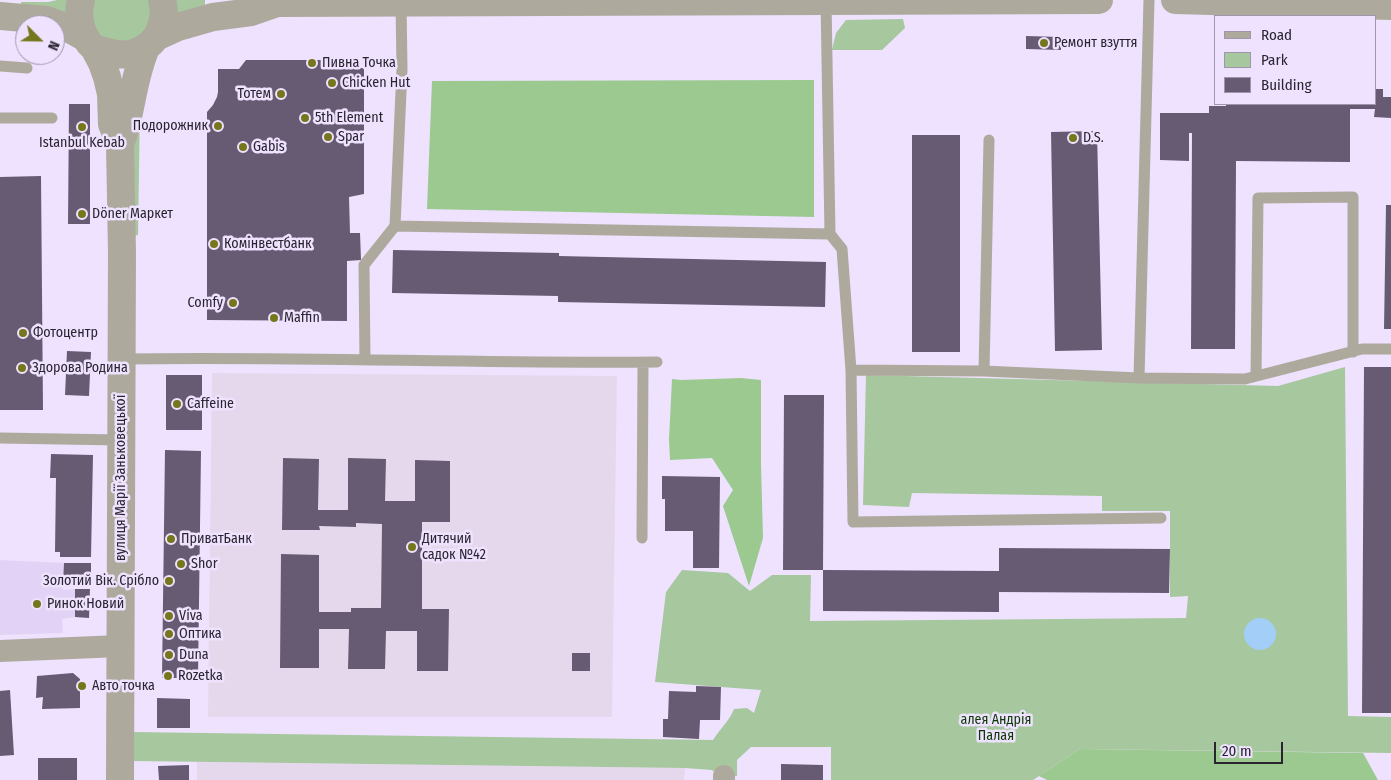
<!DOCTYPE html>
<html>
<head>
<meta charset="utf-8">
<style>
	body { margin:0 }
	#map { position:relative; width:1391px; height:780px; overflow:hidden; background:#eee2fe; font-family:"Fira Sans Condensed",sans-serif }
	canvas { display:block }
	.legend { position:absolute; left:1214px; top:15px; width:162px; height:90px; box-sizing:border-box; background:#eee2fe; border:1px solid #9f96ab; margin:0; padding:6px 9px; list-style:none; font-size:15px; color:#29242f }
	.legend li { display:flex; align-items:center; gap:10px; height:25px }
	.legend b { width:25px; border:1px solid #9f96ab }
	.north { position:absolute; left:15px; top:15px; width:50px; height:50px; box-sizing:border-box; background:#eee2fe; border:1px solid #9f96ab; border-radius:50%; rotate:113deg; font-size:14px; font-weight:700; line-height:20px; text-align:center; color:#29242f }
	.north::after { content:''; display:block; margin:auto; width:18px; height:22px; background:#76761c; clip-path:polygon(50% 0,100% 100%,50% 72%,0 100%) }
	.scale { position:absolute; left:1214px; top:742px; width:69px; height:22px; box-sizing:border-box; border:2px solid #29242f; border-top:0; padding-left:6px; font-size:15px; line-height:18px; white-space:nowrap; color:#29242f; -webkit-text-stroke:4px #eee2fe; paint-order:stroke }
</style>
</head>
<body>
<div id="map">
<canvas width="1391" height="780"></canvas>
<ul class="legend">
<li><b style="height:6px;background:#aea99d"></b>Road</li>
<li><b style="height:14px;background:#a7c79e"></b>Park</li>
<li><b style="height:14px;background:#665b73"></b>Building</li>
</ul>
<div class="north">N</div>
<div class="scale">20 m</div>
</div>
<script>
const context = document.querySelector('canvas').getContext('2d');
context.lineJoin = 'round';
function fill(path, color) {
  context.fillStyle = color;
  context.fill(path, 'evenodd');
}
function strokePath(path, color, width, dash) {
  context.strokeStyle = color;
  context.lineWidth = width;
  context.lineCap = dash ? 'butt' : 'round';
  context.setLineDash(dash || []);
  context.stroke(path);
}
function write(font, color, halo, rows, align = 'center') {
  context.font = font + ' "Fira Sans Condensed",sans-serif';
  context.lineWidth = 5;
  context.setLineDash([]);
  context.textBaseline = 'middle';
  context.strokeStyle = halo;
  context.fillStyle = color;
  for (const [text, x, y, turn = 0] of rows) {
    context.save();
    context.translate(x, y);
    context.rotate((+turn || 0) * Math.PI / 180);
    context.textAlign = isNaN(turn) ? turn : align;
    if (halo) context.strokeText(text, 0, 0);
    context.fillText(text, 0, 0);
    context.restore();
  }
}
fill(new Path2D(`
	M0,560L64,563L63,590L75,589V617L62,619L63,633L0,635Z`), '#e2d3f6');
fill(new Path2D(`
	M212,373L617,376L612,717H208Z
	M197,762L685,768L684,780H197Z`), '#e6d8ec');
fill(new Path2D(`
	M57,0H76L74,19L21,9V2H48Z
	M94,0H148C153,9 152,24 145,32C141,37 132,40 127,44C121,43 112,43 106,40C92,34 88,12 94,0Z
	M167,0H205V14L167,24Z
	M903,19L905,28L882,50H832L836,33L846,20Z
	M134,104L140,105L138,235L131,236Z
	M1345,367L1348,716L1391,717V753L1080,749L1033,780H831V747H751L737,760V776H719L712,770L685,768L132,761V732L713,740C720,729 730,720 734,709L747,708L754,713L761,690L655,682L666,592L682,570L728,573L750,591L772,575H811L810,621L1186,618L1188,596L1170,597V511H1102V496L912,493L909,507L863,505L866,375L1278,386Z`), '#a7c79e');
fill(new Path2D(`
	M814,80V217L427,209L432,81Z
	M741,378L761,380V465L763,538L749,586L723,506L733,490L712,458L670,460L669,439L672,379L681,380Z
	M1080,749L1363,753L1378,780H1047L1039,776Z`), '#9bc98f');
fill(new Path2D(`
	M1244 634a16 16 0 1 1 32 0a16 16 0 1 1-32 0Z`), '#a3cef8');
fill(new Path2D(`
	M1026,36L1061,37V50L1026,49Z
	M246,60H324V69L364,68V194L349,197L350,233H360L361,260L347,261V321L207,320V112L213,105L217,97L218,92V69H239Z
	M1375,89H1383V97H1391V118L1374,117L1375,109H1350V162L1236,161L1235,349H1191L1192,133H1189V161L1160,160V113H1209V106H1226V104H1375Z
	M69,104H90V224H68Z
	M1097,131L1102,350L1055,351L1051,132Z
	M912,135H960V352H912Z
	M41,176L43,410H0V177Z
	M1386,205H1391V329H1384Z
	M393,250L559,253V256L826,262L825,307L558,302V296L392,293Z
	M67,351L91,352L89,396L65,395Z
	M1364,367H1391V713H1362Z
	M166,375H202V430H166Z
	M784,395H824L823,570L999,571V548L1170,549L1169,593L999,592V612L823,611V570H783Z
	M165,450L201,451L198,678H162Z
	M51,454L93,455L91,557H60V552H55L56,478H50Z
	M283,458L319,459L318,510H348V458L386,459L385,501H415V460L450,461V522H422V609H449L448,671H417V631H386L385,669H348L349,629H319V668H280L281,554L319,555V612H351V608H381L382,524L356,523V527L319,526L320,530H282Z
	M662,476L720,477L719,568H693V531H665V499H662Z
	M64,563H91V584L63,583Z
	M75,589H90L89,618L75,617Z
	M572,653H590V671H572Z
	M73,673L80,679V708L42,709L43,697L36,698L37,676Z
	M696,686L721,687L720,720H700L699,739L663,737V719H668L669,691L696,692Z
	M10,690L14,755L0,756V691Z
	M157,698L190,699V728H157Z
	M38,758H77V780H38Z
	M781,764L823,765V780H781Z
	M189,765V780H159L158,766Z`), '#665b73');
strokePath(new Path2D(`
	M826,1L830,234L842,249L851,370L853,522L1161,518
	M0,66L27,68
	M0,118H52
	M395,226L830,234
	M122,359C300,356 479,364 657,362
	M365,360L364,265L395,226L402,69L401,2
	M851,370L984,371L1139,378L1245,379L1362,349H1391
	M984,371L989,140
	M1256,376L1258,198L1353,197V352
	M1139,378L1149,0
	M0,438L121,440
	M642,538L643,363`), '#aea99d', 11);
strokePath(new Path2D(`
	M0,651L120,646
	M724,776V780`), '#aea99d', 22);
strokePath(new Path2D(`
	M81,0C77,15 80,36 93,47C97,50 103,51 108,52C129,59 150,51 160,30C164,20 165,10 162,0
	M264,0L277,3C551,0 825,3 1099,0
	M1175,0L1391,6
	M0,16L46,20L68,28L86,38
	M156,37L178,27L213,17L251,12L277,3
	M94,48L102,63L107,77L111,94L112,124L120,145L122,253L120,780
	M122,139C132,109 133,78 146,48`), '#aea99d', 28);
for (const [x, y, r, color] of [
	[1044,43,5,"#76761c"],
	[312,63,5,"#76761c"],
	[332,83,5,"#76761c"],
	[281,94,5,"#76761c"],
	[305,118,5,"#76761c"],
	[218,126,5,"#76761c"],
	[82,127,5,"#76761c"],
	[328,137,5,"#76761c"],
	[1073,138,5,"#76761c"],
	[243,147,5,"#76761c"],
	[82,214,5,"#76761c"],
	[214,244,5,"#76761c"],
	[233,303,5,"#76761c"],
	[274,318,5,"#76761c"],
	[23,333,5,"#76761c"],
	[22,368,5,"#76761c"],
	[177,404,5,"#76761c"],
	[171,539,5,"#76761c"],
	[412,547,5,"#76761c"],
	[181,564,5,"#76761c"],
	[169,581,5,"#76761c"],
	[37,604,5,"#76761c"],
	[169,616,5,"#76761c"],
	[169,634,5,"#76761c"],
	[169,655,5,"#76761c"],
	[168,676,5,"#76761c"],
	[82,686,5,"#76761c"]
]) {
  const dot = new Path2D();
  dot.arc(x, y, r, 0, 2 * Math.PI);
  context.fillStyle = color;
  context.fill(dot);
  strokePath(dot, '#eee2fe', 2);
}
write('14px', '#29242f', '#eee2fe', [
	["Ремонт взуття",1054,43],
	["Пивна Точка",322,63],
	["Chicken Hut",342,83],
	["Тотем",271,94,"right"],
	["5th Element",315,118],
	["Подорожник",208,126,"right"],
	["Spar",338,137],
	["D.S.",1083,138],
	["Istanbul Kebab",82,143,"center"],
	["Gabis",253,147],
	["Döner Маркет",92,214],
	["Комінвестбанк",224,244],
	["Comfy",223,303,"right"],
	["Maffin",284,318],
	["Фотоцентр",33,333],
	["Здорова Родина",32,368],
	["Caffeine",187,404],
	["ПриватБанк",181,539],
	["Дитячий",422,539],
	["садок №42",422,555],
	["Shor",191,564],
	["Золотий Вік. Срібло",159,581,"right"],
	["Ринок Новий",47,604],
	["Viva",179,616],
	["Оптика",179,634],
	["Duna",179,655],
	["Rozetka",178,676],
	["Авто точка",92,686]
], 'left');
write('14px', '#29242f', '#eee2fe', [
	["вулиця Марії Заньковецької",121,478,-90]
]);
write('14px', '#0b3800', '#eee2fe', [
	["алея Андрія",996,720],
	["Палая",996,736]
]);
</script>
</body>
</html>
